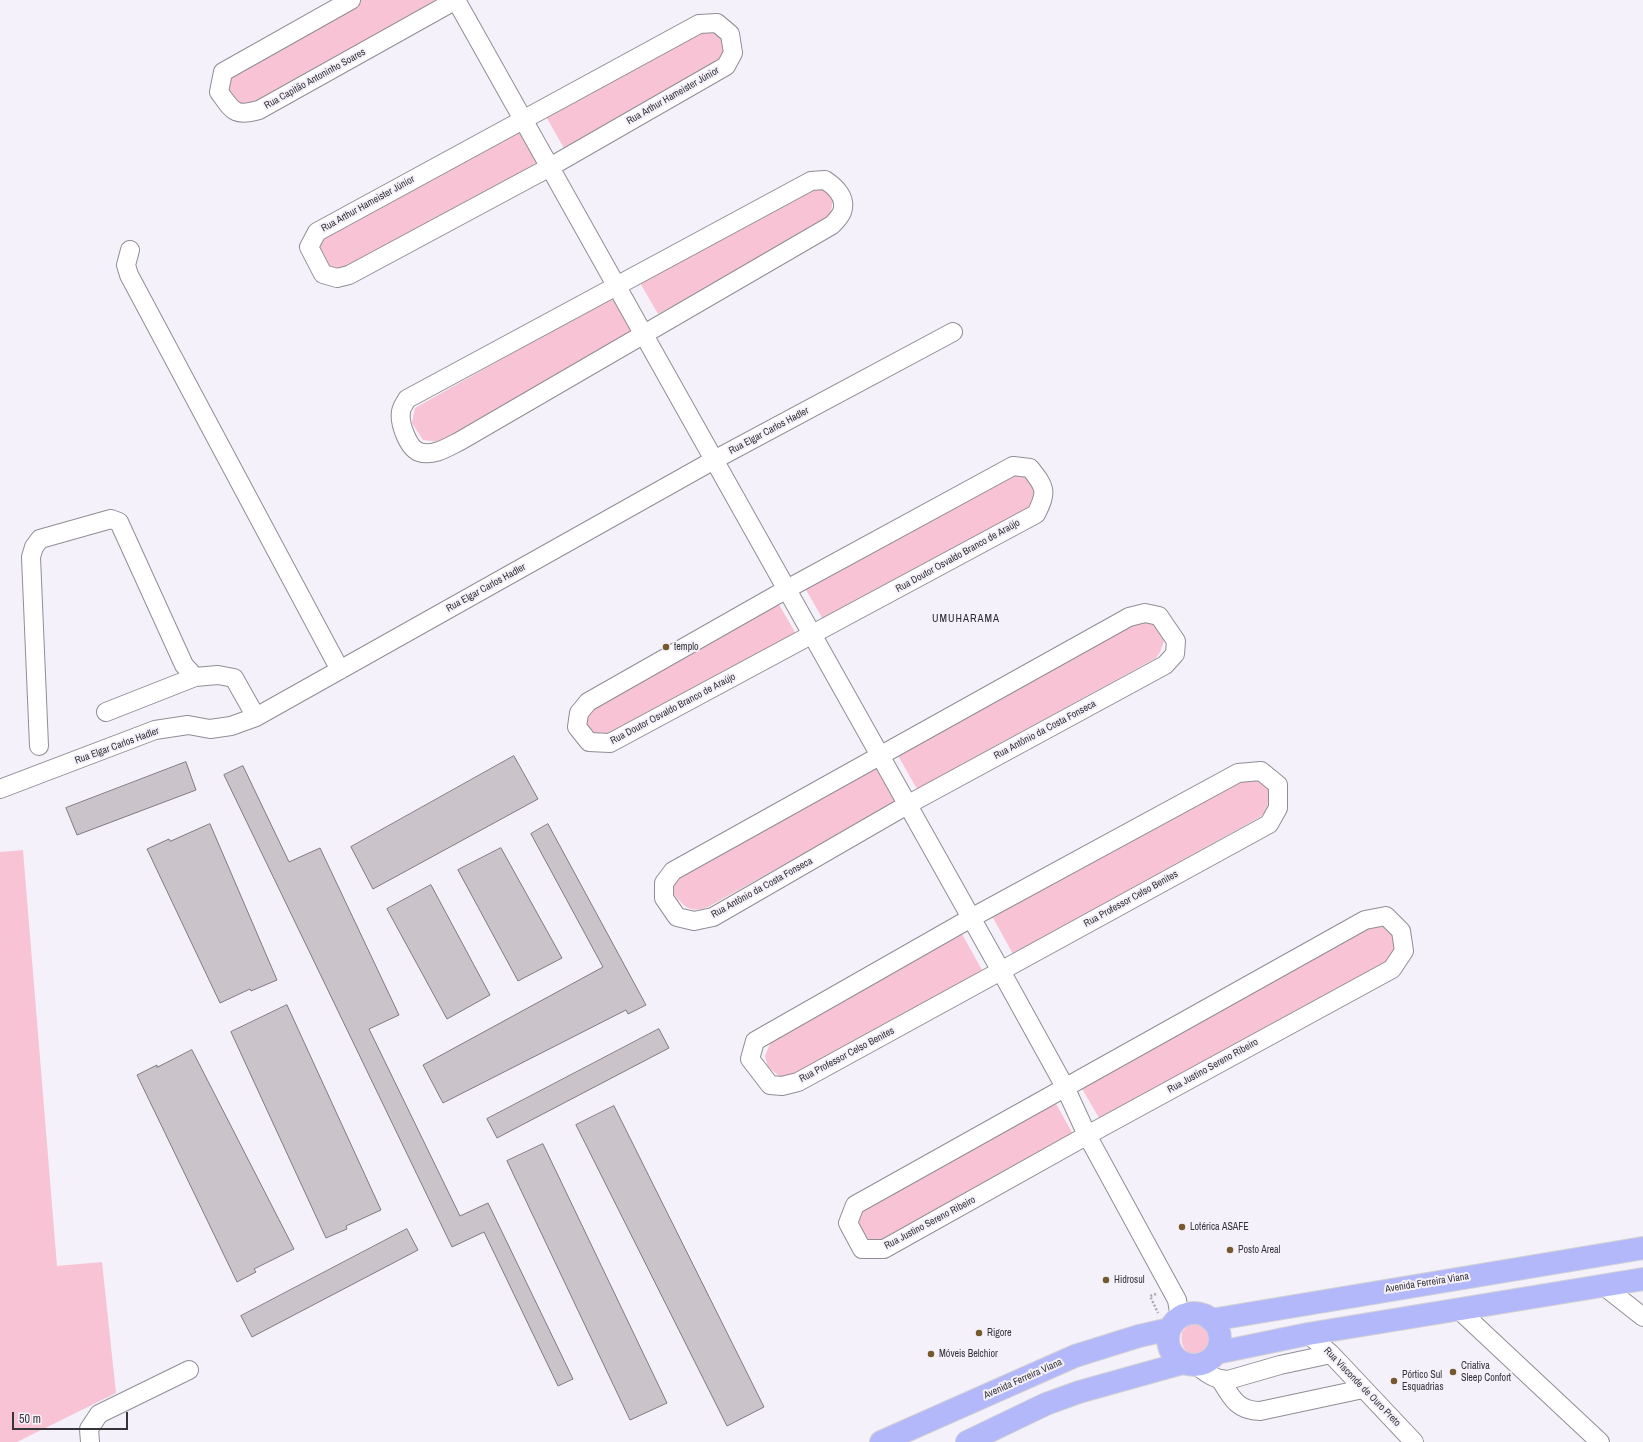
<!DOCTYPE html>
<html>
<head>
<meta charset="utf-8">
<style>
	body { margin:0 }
	#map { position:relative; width:1643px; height:1442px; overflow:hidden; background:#f5f1fa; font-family:"Archivo Narrow",sans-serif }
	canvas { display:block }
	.scale { position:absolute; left:12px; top:1412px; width:116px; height:18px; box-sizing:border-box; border:2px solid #363438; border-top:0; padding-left:5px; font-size:12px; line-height:14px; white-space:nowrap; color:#363438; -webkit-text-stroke:3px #f5f1fa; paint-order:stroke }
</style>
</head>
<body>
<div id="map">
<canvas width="1643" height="1442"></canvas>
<div class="scale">50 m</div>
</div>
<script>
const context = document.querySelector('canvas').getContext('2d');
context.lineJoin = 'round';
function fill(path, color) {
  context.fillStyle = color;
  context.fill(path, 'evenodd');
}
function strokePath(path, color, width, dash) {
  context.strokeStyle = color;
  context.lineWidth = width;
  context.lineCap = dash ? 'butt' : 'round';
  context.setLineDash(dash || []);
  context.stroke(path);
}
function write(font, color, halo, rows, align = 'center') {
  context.font = font + ' "Archivo Narrow",sans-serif';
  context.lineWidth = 4;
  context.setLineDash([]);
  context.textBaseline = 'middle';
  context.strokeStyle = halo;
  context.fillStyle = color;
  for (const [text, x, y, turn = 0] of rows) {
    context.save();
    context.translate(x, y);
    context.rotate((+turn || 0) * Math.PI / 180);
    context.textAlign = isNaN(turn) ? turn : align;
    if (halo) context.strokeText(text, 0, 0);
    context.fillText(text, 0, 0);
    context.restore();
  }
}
fill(new Path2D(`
	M360,0H439L250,108L236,106L225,89L230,72Z
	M698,29H715L723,38L724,52L721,61L564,148L545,115Z
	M517,128L537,163L344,274L329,272L318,255L321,240Z
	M809,187L826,188L833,198L831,212L824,223L658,314L639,281Z
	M612,297L632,333L438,442L423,440L412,423L415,408Z
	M1015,473L1029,474L1037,501L1027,511L825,623L805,588Z
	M777,601L796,634L610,739L592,737L582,727L593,705Z
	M1145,620L1155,623L1166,636L1160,652L1156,658L917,789L896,752L1132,622Z
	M876,762L897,801L708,907C688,914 684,906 672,892L679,873Z
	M1260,777L1270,790L1267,810L1260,817L1013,954L992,916L1240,779Z
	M23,850L57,1266L102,1262L116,1393L17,1442H0V852Z
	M1366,926H1385L1397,933L1396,948L1385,963L1102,1123L1081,1087Z
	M962,934L982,970L794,1076H779L768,1067L765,1056L771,1041Z
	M1055,1102L1074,1136L882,1242L868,1240L856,1221L863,1208Z
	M1190,1323C1199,1322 1204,1325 1208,1333C1212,1363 1177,1361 1182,1332Z`), '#f8c3d5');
const building = new Path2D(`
	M514,756L538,799L373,889L351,847Z
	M186,762L196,790L77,835L66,808Z
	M243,766L289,862L320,848L399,1015L369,1029L460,1216L488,1203L573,1379L558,1386L484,1232L452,1247L224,775Z
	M210,824L277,980L251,991L250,989L220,1003L147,849L169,839L170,841Z
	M548,824L646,1005L628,1014L626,1010L443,1103L423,1065L603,967L531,834Z
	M501,848L562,958L518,981L458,870Z
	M431,885L490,995L447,1019L387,909Z
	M287,1005L381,1210L346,1226L347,1229L326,1238L231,1032Z
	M659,1029L669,1048L497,1138L487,1119Z
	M192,1050L294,1249L254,1269L256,1272L237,1282L137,1075L157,1065V1067Z
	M614,1106L764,1407L727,1426L576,1125Z
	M543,1144L667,1403L630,1420L507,1161Z
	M407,1229L418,1250L252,1337L241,1316Z`);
fill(building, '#cbc3ca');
strokePath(building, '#807980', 1);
const minor = new Path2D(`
	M351,0L223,72L219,92C233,111 234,117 259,110L456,0
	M456,0L1001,971L1065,1087L1087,1135L1177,1300L1180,1318
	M717,23L730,34L733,53L726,66L550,167L349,275L337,278L323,274L309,247L317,232L699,24Z
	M825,180C836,187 847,198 842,212C840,217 835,222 832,225L460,441C448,447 433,457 419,452C408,448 399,423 401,412C401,408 405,403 407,399L811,181Z
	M130,250L126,265L129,275L340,670
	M1013,466L1030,468C1045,487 1048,491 1036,514L610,743L589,742L577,727L579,713L588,702L787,589Z
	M1145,613L1159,616L1176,641L1175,654L1165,665L907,805L713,917L694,921L677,917L664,898V883L673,871L1129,617Z
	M106,712L195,677
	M39,746L31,557L34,547L40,539L111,519L119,522L184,665L195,677L218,675L234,678L256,717
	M1261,771L1278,785V808L1269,824L798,1082L782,1086L770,1085L750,1059L755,1041L971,918L1238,773Z
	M0,789L155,730L188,725L210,729L231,726L256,717L714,460L953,332
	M1386,916L1401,931L1404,951L1392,969L1093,1132L884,1249H862L848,1223L855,1205L1365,920Z
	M1605,1287L1643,1317
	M1458,1309L1600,1442
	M1308,1334L1331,1354L1414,1442
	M1196,1365C1206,1373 1215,1380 1228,1380L1280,1365L1331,1354
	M1220,1379C1231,1397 1237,1411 1260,1411L1363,1389
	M90,1442L89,1429L99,1414L189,1370`);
const major = new Path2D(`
	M1168 1339a26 26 0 1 1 52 0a26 26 0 1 1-52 0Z
	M1211,1320L1643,1248
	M1216,1353L1308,1334L1643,1279
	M881,1442L1075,1356L1139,1336L1170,1329
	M967,1442L1046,1404L1079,1392L1183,1363`);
strokePath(minor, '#908d95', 20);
strokePath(major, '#d3d2d3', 24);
strokePath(new Path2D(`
	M1156,1294L1150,1296L1158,1313`), '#aca8af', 2.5, [2, 2]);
strokePath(minor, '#fff', 18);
strokePath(major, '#b2b8fa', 22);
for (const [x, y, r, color] of [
	[666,647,4,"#76582d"],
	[1182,1227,4,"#76582d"],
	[1230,1250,4,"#76582d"],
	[1106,1280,4,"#76582d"],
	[979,1333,4,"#76582d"],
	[931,1354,4,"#76582d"],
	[1453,1372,4,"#76582d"],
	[1394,1381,4,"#76582d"]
]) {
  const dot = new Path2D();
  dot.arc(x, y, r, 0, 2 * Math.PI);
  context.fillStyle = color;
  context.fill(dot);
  strokePath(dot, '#f5f1fa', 1.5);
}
write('10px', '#363438', '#f5f1fa', [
	["Rua Capitão Antoninho Soares",315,79,-29],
	["Rua Arthur Hameister Júnior",673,96,-30],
	["Rua Arthur Hameister Júnior",368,204,-29],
	["Rua Elgar Carlos Hadler",769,431,-28],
	["Rua Doutor Osvaldo Branco de Araújo",958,556,-29],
	["Rua Elgar Carlos Hadler",486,588,-29],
	["Rua Doutor Osvaldo Branco de Araújo",673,709,-28],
	["Rua Antônio da Costa Fonseca",1045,730,-28],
	["Rua Elgar Carlos Hadler",117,746,-20],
	["Rua Antônio da Costa Fonseca",762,888,-29],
	["Rua Professor Celso Benites",1131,899,-29],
	["Rua Professor Celso Benites",847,1055,-28],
	["Rua Justino Sereno Ribeiro",1213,1066,-29],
	["Rua Justino Sereno Ribeiro",930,1223,-28],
	["Avenida Ferreira Viana",1427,1283,-9],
	["Avenida Ferreira Viana",1023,1379,-24],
	["Rua Visconde de Ouro Preto",1362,1387,46]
]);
write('10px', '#363438', '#f5f1fa', [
	["templo",674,647],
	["Lotérica ASAFE",1190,1227],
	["Posto Areal",1238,1250],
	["Hidrosul",1114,1280],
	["Rigore",987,1333],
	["Móveis Belchior",939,1354],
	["Criativa",1461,1366],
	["Sleep Confort",1461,1378],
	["Pórtico Sul",1402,1375],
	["Esquadrias",1402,1387]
], 'left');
context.letterSpacing = '1px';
write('11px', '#2d2a31', '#f5f1fa', [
	["UMUHARAMA",966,619]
]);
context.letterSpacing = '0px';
</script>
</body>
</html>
